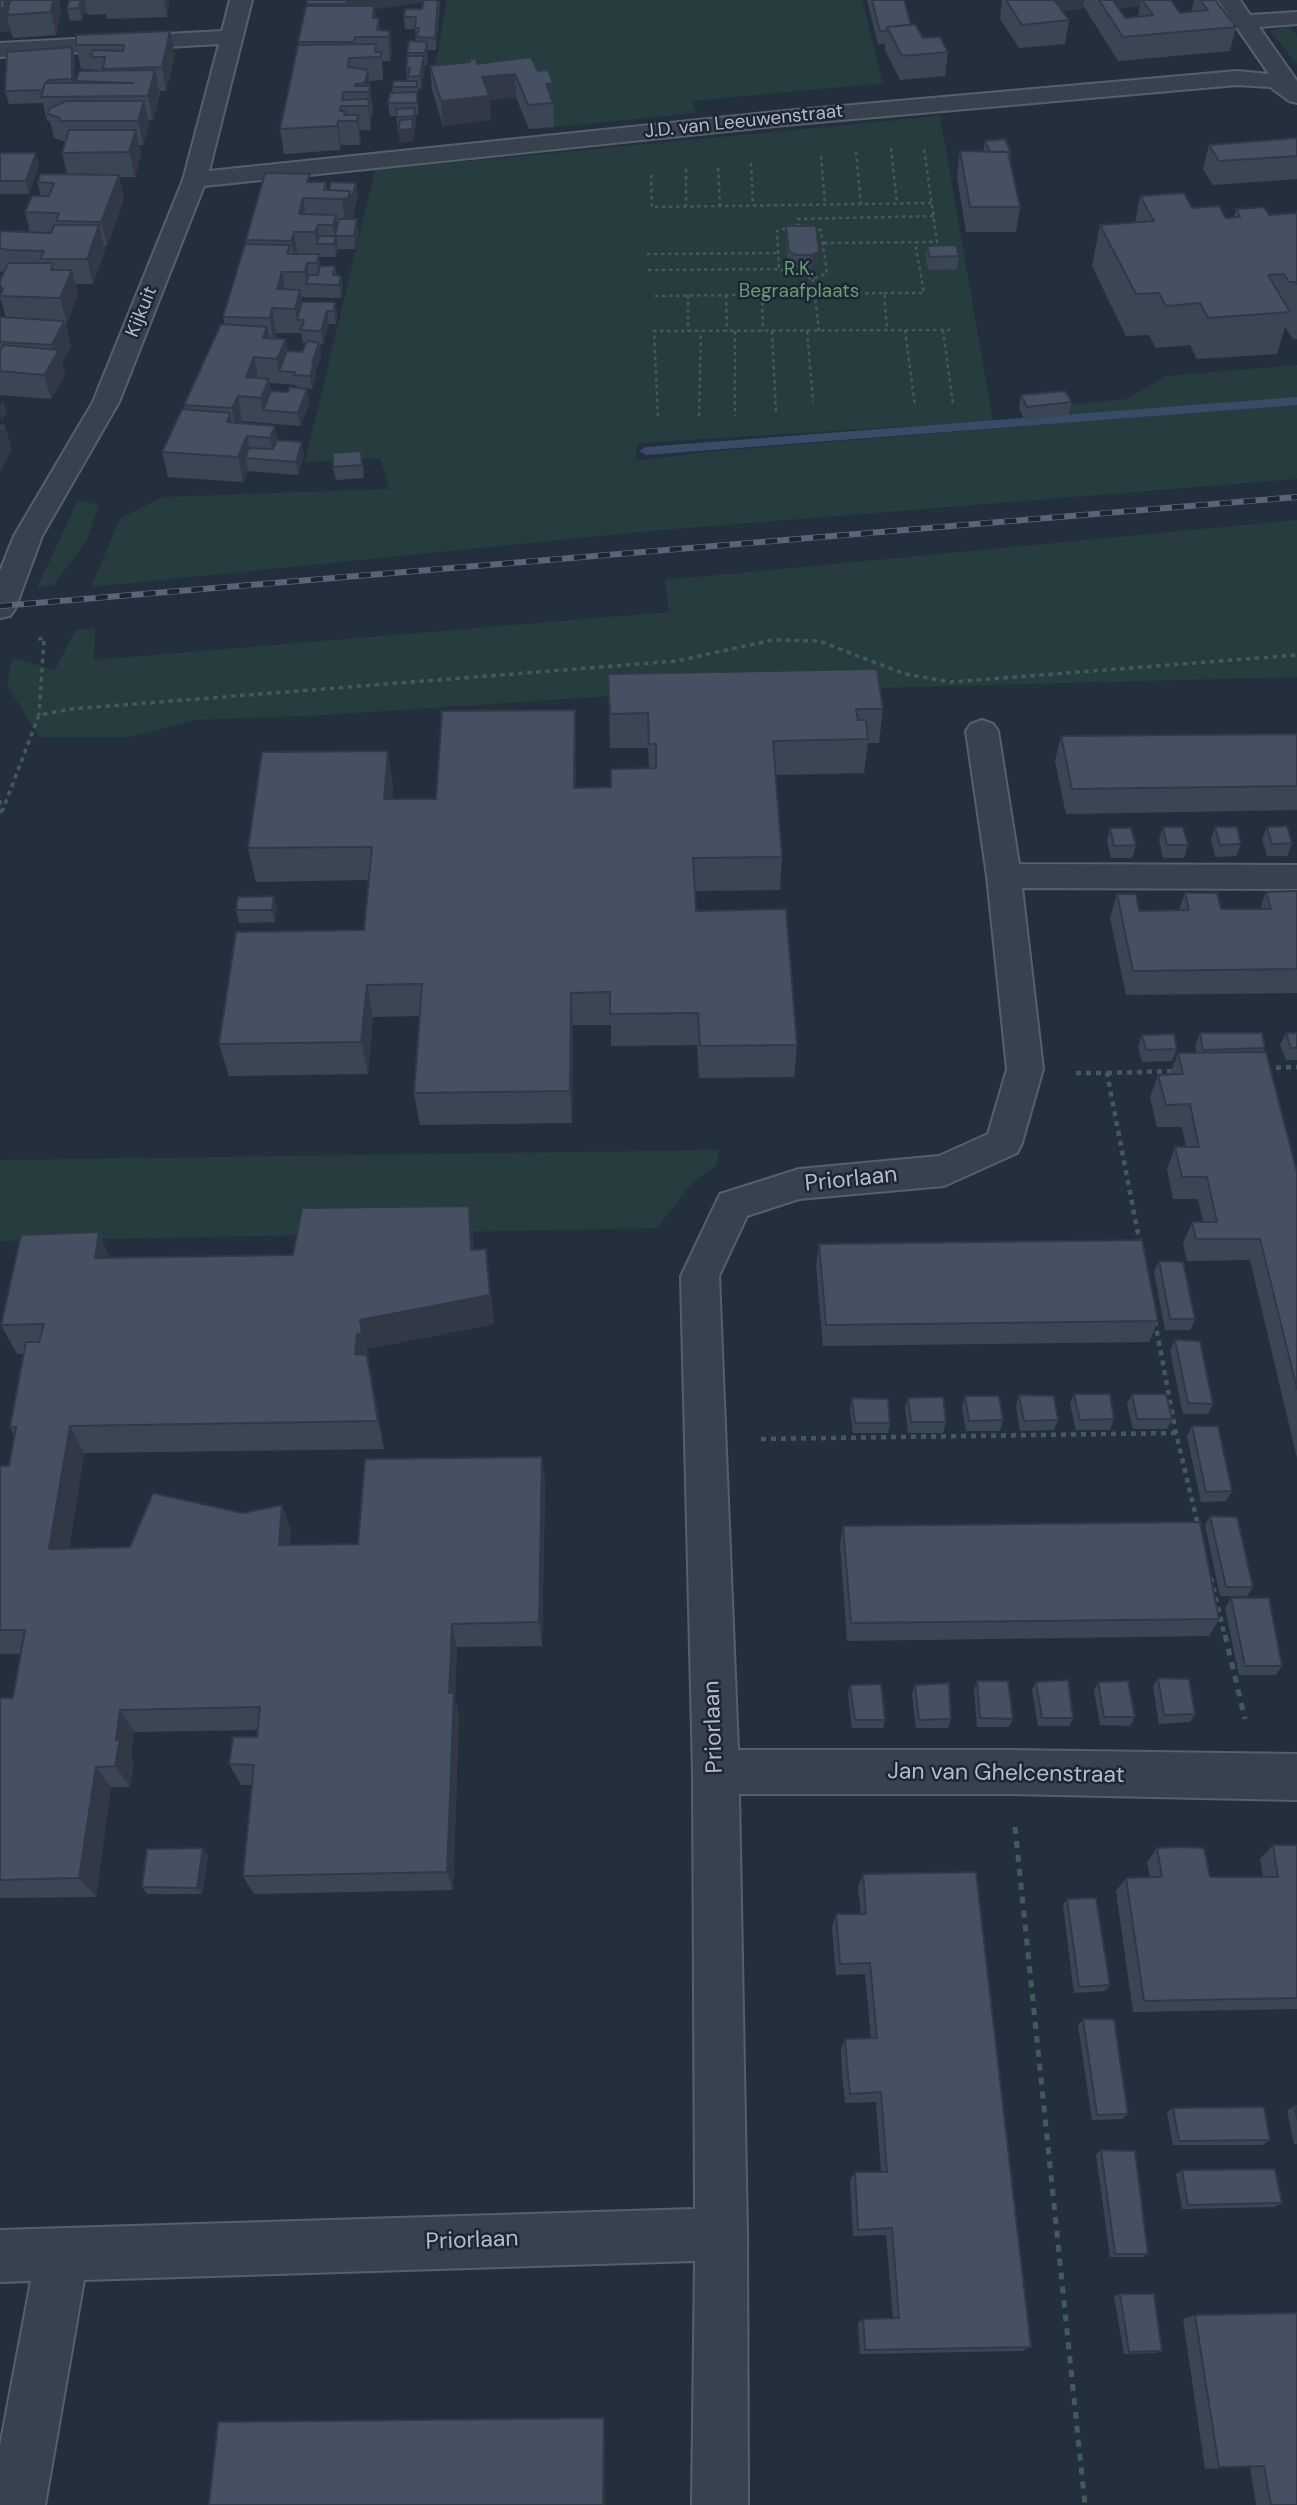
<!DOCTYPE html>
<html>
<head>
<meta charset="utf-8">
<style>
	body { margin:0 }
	canvas { display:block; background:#242f3e }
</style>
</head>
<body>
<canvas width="1297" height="2505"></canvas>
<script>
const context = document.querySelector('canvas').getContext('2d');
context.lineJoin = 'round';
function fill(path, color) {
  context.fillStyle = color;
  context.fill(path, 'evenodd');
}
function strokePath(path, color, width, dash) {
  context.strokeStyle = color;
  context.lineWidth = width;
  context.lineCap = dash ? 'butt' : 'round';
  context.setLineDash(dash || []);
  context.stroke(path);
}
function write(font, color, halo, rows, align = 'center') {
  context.font = font + ' "DM Sans",sans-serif';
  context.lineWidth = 5;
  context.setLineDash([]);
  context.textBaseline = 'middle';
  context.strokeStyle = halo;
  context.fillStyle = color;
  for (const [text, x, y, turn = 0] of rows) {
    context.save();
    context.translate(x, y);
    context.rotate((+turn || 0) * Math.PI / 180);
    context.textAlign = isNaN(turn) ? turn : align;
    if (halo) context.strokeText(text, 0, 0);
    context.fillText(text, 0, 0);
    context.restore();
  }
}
fill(new Path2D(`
	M447,0H862L883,83L692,101L696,113L554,127L553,106L433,77Z
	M1289,26L1297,36V64L1270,31Z
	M940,116L993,421L638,443L635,461L718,451L1297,404V479L638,532L91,587L120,519L163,497L390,489L380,458L305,462L375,170Z
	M1297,365V401L1072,417L1066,405L1127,399L1166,376Z
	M78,500L99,505L87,540L54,585L37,588Z
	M1297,520V677L642,694L325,715L194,720L130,737H40L7,686L12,658L55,670L76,630L95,628L94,660L669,612L665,580Z
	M719,1150L716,1165L692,1183L657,1228L0,1241V1160Z`), '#263c3f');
fill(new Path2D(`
	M1297,397V405L646,455L639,451L646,447Z`), '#394c67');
const minor = new Path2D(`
	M230,0H252L209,171L785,111L1237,71L1269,74L1218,0H1240L1250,15L1297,12V24L1259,27L1297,81V103L1289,101L1270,87L1237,85L785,125L204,186L119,402L42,536L15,609L10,616L0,618V571L14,536L93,402L183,180L219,44L0,57V43L222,31Z
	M982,720L993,724L998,731L1019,864L1297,865V889L1022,888L1043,1069L1022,1143L1017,1153L944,1186L799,1199L747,1216L719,1276L738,1750H1009L1297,1754V1800L1009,1794H739L747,2234L748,2505H692L695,2261L84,2280L45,2505H0V2446L31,2281L0,2282V2230L695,2209L693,1772L681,1276L720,1194L799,1169L939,1156L988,1134L1007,1069L987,876L966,731L971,724Z`);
strokePath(minor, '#565f6c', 4);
strokePath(new Path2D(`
	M891,148L897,203
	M856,152L861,203
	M821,156L825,203
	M751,163L753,205
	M718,168L720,206
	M686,169V206
	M651,175L652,207L932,203
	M797,219L934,216
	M798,225L821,230L827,273L813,279L779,269L777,231Z
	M824,243L937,242L924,148
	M647,254L778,253
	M648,270L779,269
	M813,279L819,331
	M884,293H924L915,242
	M688,295V331
	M726,295L727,331
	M762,295L763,331
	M655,296L884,293L887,330
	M905,330L915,406
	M943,330L953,404
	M735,331V416
	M772,331L776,413
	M807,331L813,402
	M658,416L654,331L952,330
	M699,416L701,331`), '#44595c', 2.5, [3.5, 3.5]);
strokePath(new Path2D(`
	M38,639L44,638L39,715
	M0,800V818
	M2,812L39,715L71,709L677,661L772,640L819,641L905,674L951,682L1297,655`), '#44595c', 3.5, [4.5, 4.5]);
strokePath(new Path2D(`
	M1266,1068L1297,1067
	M1076,1073H1107L1140,1244
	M1107,1073L1177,1071
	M1155,1321L1176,1433L1198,1525
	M761,1439L1176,1433
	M1211,1578L1225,1637`), '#44595c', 4.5, [5, 5]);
strokePath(new Path2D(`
	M1225,1635L1245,1719
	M1015,1827L1085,2505`), '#44595c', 5, [7, 7]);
fill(minor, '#38414e');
const rail = new Path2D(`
	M0,606L1297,497`);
strokePath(rail, '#5a6575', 6);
strokePath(rail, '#1d2633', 4.5, [12]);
fill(new Path2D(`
	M0,0H59L61,10L56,35L13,38Z
	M69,0H169L167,17L107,19L106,14L88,15L87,13L83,15L82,20L70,21L67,9Z
	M307,0L440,2L436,50H428L427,65H425L421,89H418V115H416V120L413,141L400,143L396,116H390L388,103L393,93L392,87L407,80L406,68L407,53L417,41L416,40L415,29H405L404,17L422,9L423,2L375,9L376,18L380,30L390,31L392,54L390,61H382L383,80L369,81L373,110L372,116H371V130H359L361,139L360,145H341L340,150L284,154L280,129L299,45L298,42L307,6Z
	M867,0H904L911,25L923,38L948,52L945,76L900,80L885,50V44H878Z
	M1002,0H1171L1180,13L1191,12L1194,0H1215L1236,27L1230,51L1118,61L1083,5L1082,9L1062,11L1069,20L1065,44L1019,48L1000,19ZM1140,6L1138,16L1125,18L1119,8Z
	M76,35L175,55L166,91H160V94L153,120H148L149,125L143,145H139L141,154L135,177H119L124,199L107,246H105V250L93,284H75L78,295L67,323H65L71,346L62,363L65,374L51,399L0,395V318L6,317L0,297L1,293L0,281L4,272L0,271V231L30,232L25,212L41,196L37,182L67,174L62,153L65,144L64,141L54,138L50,121H47L43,103L9,104L5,91L75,60V83H76V81L94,71V69H81L76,45Z
	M469,59L477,64L538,71L553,83L554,127L529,129L516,97L490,100L491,120L443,126L432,90L430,66L469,62Z
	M1297,138V179L1213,185L1203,169L1209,145Z
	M985,141L1011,152L1010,160L1020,207L1016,232H966L957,176L960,151L983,152Z
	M0,153L39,166L29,194H0Z
	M311,182H326L327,190L356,183L358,195L352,219L359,232L355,249H338L336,257H319L320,266H335L337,275L341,276L343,289L341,298L301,297L302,302H335L337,315L336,324H329L323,344H320L321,356L315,372L316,376L312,389L297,388L296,385L270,383L271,391L310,402L300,426L242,421V423L278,440L304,455L298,475L248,471L243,482L168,477L162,452L185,409L184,405L225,324L223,317L246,244V240ZM276,333H301L303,343H306L302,352L287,351L275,338Z
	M1140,196L1192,208L1226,218L1234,217L1236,209L1269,215L1296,213L1297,210V339H1293L1285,327L1277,354L1197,359L1190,345L1156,348L1149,335L1126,336L1092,266L1100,225L1135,223Z
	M786,226H816L818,263L811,268H796L788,265L786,239Z
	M927,246L959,256L957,269L929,270L926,259Z
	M1021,395L1072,402L1069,415L1024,420L1019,408Z
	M363,464L364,478L336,480L333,467Z
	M608,674L883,709L879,743H868L864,773L776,775L782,857L780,890L695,891L696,911L797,1045L794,1077L699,1078L697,1045L611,1046V1025H573L572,1123L420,1125L414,1093L420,1016L373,1017L368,1074L229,1076L219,1044L364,930L368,880L256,882L248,848L393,785L392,799H436L575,710L576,744V788L611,787L649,768L648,748H610Z
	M1297,734V810L1066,814L1055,761L1061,736Z
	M1163,827L1188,845L1184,858H1163L1159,840Z
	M1215,827L1241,844L1236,856L1215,857L1211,839Z
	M1267,827L1292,843L1287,856H1267L1262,839Z
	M1110,828L1136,845L1132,858H1111L1107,841Z
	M1297,891V993L1126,995L1110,918L1117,894L1139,911L1179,910L1185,893L1221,909H1260L1266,892Z
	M277,909L275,922L239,923L236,910Z
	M1200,1033L1265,1048L1264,1052L1297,1172V1458L1250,1260L1187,1261L1183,1244L1192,1222H1203L1198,1199H1173L1167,1169L1175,1147H1186L1182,1127H1157L1150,1097L1158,1075L1170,1074L1178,1053H1197L1195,1046Z
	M1286,1033H1297V1060H1286L1280,1045Z
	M1142,1035L1177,1049L1172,1061L1142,1062L1138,1047Z
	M99,1232L109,1257L293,1255L473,1236V1250L486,1249L494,1324L367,1349L384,1449L84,1453L69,1549L130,1547L243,1513L282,1505L291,1530L290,1545L358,1544L542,1457L545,1483L542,1646L457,1647L455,1698L459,1715L453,1890L254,1894L243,1876L252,1785H241L229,1764L257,1737L258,1730L134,1732L131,1756L134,1761L130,1787H111L96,1897L0,1898V1698H13L21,1654H0V1466H9L14,1435L10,1427L24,1354H17L1,1325Z
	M819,1244L1158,1321L1149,1342L823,1346L816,1265Z
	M1159,1261L1195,1319L1190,1330H1165L1154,1272Z
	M1175,1340L1213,1404L1208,1414H1183L1170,1351Z
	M1074,1394L1114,1419L1110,1430H1076L1070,1404Z
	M1132,1394L1172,1419L1167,1429H1133L1127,1404Z
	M1019,1395L1058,1420L1054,1430L1020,1431L1016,1406Z
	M965,1396L1003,1420L1000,1431H966L962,1407Z
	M852,1398L890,1423L888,1433H853L850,1409Z
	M908,1398L946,1422L943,1433H908L905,1408Z
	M1192,1426L1232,1491L1226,1501L1201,1502L1187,1436Z
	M1210,1516L1253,1587L1247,1596H1220L1205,1525Z
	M843,1526L1219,1619L1209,1636L847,1641L840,1545Z
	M1231,1598L1282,1666L1276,1675H1239L1225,1608Z
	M1158,1678L1195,1714L1190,1722L1159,1724L1153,1687Z
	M977,1681L1013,1719L1009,1727H977L974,1690Z
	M1036,1682L1073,1718L1069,1726H1038L1032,1690Z
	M1098,1682L1135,1717L1130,1726L1100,1725L1094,1690Z
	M850,1685L885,1720L883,1728H852L848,1693Z
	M915,1685L951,1719L948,1728H916L912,1694Z
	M1273,1845H1297V2009L1133,2012L1116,1891L1126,1878L1150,1877L1147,1862L1157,1848L1210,1877H1263L1260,1859Z
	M203,1848L208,1855L202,1894H147L142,1887Z
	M863,1874L1031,2347L1022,2351L860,2354L858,2323L863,2319L893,2318L886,2235L853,2236L850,2180L855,2172H881L876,2102L845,2103L842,2074L841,2049L845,2039L871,2038L865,1974L836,1975L832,1927L836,1914H861L858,1887Z
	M1067,1899L1110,1985L1105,1991L1074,1993L1063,1905Z
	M1083,2019L1128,2114L1122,2119L1092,2120L1078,2025Z
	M1294,2106H1297V2144H1294L1287,2111Z
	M1173,2108L1270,2140L1263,2145H1173L1167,2112Z
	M1101,2150L1148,2254L1142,2257H1110L1096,2154Z
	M1182,2170L1282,2203L1274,2207L1182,2209L1176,2174Z
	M1120,2294L1162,2351L1156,2353L1124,2354L1114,2296Z
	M1195,2315L1297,2505H1256L1250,2467L1205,2469L1183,2319Z`), '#3b4654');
fill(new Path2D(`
	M5,0H8L11,14L7,15L10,31L0,32V8Z
	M53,0H59L61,10L56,35L51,12Z
	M164,0H169L167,17Z
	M347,0H439L436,50L435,38L438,0L375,9L377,29L379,18L381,37L349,27L346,4Z
	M1049,0H1084L1082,9L1047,12Z
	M1115,0H1141L1140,6L1113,9Z
	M85,1L87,13L83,15L82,20L79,8L80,3Z
	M170,31L175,55L166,91L162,67Z
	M390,31L392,54L390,61L388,37Z
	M427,42L428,54L427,65L425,53Z
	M72,47L75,60V92L72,79Z
	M424,56L425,69L421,89L420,76Z
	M155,70L160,94L153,120L148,96Z
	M368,70L373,110L372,116L369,92H366L365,83Z
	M515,74L516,97L490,100L491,120L443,126L441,101L482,77Z
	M553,83L554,107L553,103L546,84Z
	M369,99L371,123V130L368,106Z
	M144,101L149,125L143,145L138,121Z
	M415,108L416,120L415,129L414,116Z
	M358,115L361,139L360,145L357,121Z
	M413,119L415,131L413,141L400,143L398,130Z
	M338,121L341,145L340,150L337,126Z
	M136,130L141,154L135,177L129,152Z
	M36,153L39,166L29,194L26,181Z
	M119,175L124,199L107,246L101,222Z
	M356,183L358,195L353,215L351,222L345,224L342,199Z
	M303,198L307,223L299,214Z
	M336,215L339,236H336L338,249L336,257L333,225Z
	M357,219L359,232L355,249L354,236Z
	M99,225L105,250L93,284L87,259Z
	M318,225L320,244H317L315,232Z
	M294,232L298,256L295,265L291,241Z
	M819,251L818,263L811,268L812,255Z
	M319,254L322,279L320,284L317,263Z
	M307,263L310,284H306L305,272Z
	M72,270L78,295L67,323L60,298Z
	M282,272L286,297L277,289Z
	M341,276L343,289L341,298L339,285Z
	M300,290L304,315L297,320L295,309Z
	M335,302L337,315L336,324L334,311Z
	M272,308L276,333L274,343L270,318Z
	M327,311L329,324L323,344L321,331Z
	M64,321L71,346L62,363L65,374L51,399L44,375L55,356L52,345Z
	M267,327L272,352L263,338Z
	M286,339L290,364L279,371L277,359Z
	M319,343L321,356L315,372L316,376L312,389L310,376L312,363Z
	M254,357L259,382L246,377Z
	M269,379L274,404L263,410L261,398Z
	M307,389L310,402L300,426L298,413Z
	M238,396L242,421L237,433L232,408Z
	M3,400L7,413L2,421L0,416V405Z
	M230,413L235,437L227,422Z
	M5,425L12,450L0,473V434Z
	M275,426L280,451L275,460L270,438Z
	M247,436L251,458H245L248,471L243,482L238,457Z
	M302,442L304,455L298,475L296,462Z
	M575,710L576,744V822L574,788Z
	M388,751L393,785L389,833L384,799Z
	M274,896L277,909L275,922L272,910Z
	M367,985L373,1017L368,1074L361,1042Z
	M571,993L573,1025L572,1123L570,1091Z
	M469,1206L473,1236L475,1280L471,1250Z
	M99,1232L111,1262L95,1258Z
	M486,1249L494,1324L367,1349L384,1449L378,1421L355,1354L360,1320Z
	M70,1426L84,1453L65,1574L49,1549Z
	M542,1457L545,1483L542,1646L539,1622Z
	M282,1505L291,1530L288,1570L279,1545Z
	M452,1624L457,1647L455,1698L459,1715L453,1890L447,1872L449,1693Z
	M120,1710L134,1732L131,1756L134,1761L130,1787L115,1766L116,1740Z
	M96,1767L111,1787L96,1897L79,1878Z
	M203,1848L208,1855L202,1894L197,1888Z
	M604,2418L605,2420V2505H603Z`), '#303945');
const building = new Path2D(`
	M0,0H5L4,8H0Z
	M10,0H53L51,12L7,15Z
	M69,0H84L85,1L80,3L79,8L67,9Z
	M307,0H347L346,4H307Z
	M424,0H438L435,38L417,37L419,28H415L416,17H404L405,9H422Z
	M872,0H904L911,25L887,27L886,31H880Z
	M1006,0H1054L1069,20L1022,25Z
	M1099,0H1113L1125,18L1153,15L1142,0H1171L1180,13L1208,10L1200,0H1215L1236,27L1123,37Z
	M306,6H374L373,18H379L377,30L390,31L388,37H355L354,42H298Z
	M915,24L923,38L940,37L948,52L902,56L887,27Z
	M170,31L162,67L103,69L105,57H91L93,50L123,51L124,45H76V35Z
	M409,41L427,42L425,53H407Z
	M376,44L375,52H381V57L349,58L348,67L368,70L365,83L356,84L355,86H370L369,92H343L342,100L369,99L368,106H341L340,111H345L344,115H358L357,121H338L337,126L280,129L298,45Z
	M72,47V79L48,80L46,83H45L43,90L5,91L7,52Z
	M408,56H424L420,76L408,77L410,68H406Z
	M531,57L538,71L548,70L553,83L546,84L553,103L528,105L515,74L482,77L489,96L441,101L430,66L470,62L469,59H476L477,64Z
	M155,70L148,96L41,97L45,83H133L76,81L79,71Z
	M394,81H417V87H392Z
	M417,92V103H388L390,93Z
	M66,101H144L138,121H59L60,118L48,114L50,108Z
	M415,108L414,116L397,117L396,109Z
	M413,119L412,129L398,130L400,120Z
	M69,130H136L129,152L62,153Z
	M1297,138V156L1219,161L1209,145Z
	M1005,139L1011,152H990L985,141Z
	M960,151L1008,152L1020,207H970Z
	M0,153H36L26,181H0Z
	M265,173L310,174L307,182H326L324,190L350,191L348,198L342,199L303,198L299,214L336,215L333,225H318L315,232H294L291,241L246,240Z
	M41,174L119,175L101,222L56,221L59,213L25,212L32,196H49L54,183L37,182Z
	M331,182L356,183L351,202L350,191L329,190Z
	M1184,193L1192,208L1219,206L1226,218L1240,217L1236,209L1264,207L1269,215L1297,213V284L1295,282H1289L1284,274L1268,275L1290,312L1208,318L1200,303L1166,306L1159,293L1136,294L1100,225L1154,221L1140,196Z
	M339,219H357L354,236H335Z
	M54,225H99L87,259H40L44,251L8,250L0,248V231L51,233Z
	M786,226H816L819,251L812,255H796L789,252Z
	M319,236H336L334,244H317Z
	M245,244L290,245L287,254H319L317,263H307L305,272H282L277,289L300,290L295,309L272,308L270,318L223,317Z
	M956,245L959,256L930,257L927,246Z
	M8,263H53L51,270H72L60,298L0,296L3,289L0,286V281Z
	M320,266H335L333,275L341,276L339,285L306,284L309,275H318Z
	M302,302H335L334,311H327L321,331L301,330L304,320H297Z
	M0,317L64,321L52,345L0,342Z
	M221,324L267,327L263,338L286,339L277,359L254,357L246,377L269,379L261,398L238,396L232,408L184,405Z
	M307,341L319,343L312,363H314L310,376L294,375L295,372L279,371L287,351L302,352Z
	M4,345L59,350L44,375L0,371V350Z
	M289,387L307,389L298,413L263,410L271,391L288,392Z
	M1065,391L1072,402L1027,407L1021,395Z
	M182,409L230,413L227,422L275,426L270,438L247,436L238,457L162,452Z
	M0,425H5L0,434Z
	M277,440L302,442L296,462L245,458L249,448L273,449Z
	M361,451L362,465L333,467V453Z
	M877,669L883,709H856L858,720H866L868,739L773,741L782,857L693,858L696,911L786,909L797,1045L700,1046L698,1013L610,1014V992L571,993L570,1091L414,1093L422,984L367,985L361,1042L219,1044L236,932L364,930L372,847L248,848L262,752L388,751L384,799H436L442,711L575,710L574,788L611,787V769L656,768V744H649L648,713L610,714L608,674Z
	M1297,734V786L1072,789L1061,736Z
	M1287,826L1292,843L1272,844L1267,827Z
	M1163,827H1183L1188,845H1167Z
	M1215,827H1237L1241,844L1220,845Z
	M1110,828H1131L1136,845L1114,846Z
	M1297,891V969L1133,971L1117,894H1136L1139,911L1189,910L1185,893H1217L1221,909H1271L1266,892Z
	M274,896L272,910H236L238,897Z
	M1200,1033H1262L1265,1048L1203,1050Z
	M1286,1033H1297V1048H1291Z
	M1174,1034L1177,1049L1146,1050L1142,1035Z
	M1266,1052L1297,1172V1389L1260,1239H1196L1192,1222H1217L1207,1177H1182L1175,1147H1199L1190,1104L1166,1105L1158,1075L1183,1074L1178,1053Z
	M469,1206L471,1250L486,1249L490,1295L360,1320L362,1333L357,1334L355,1354L367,1355L378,1421L70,1426L49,1549L130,1547L153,1493L243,1513L282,1505L279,1545L358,1544L365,1459L542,1457L539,1622L452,1624L449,1693H454L447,1872L243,1876L254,1765L229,1764L233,1737H257L260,1707L120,1710L116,1740L120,1739L115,1766L96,1767L79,1878L0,1880V1698H13L25,1630H0V1466H9L16,1427H10L26,1342H39L44,1324L1,1325L21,1235L99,1232L95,1258L293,1255L302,1208Z
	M1142,1240L1158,1321L826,1325L819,1244Z
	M1159,1261L1183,1262L1195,1319H1170Z
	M1175,1340L1200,1341L1213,1404L1188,1403Z
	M1074,1394H1110L1114,1419L1080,1420Z
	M1132,1394H1166L1172,1419H1137Z
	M1019,1395L1054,1396L1058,1420L1024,1421Z
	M965,1396H999L1003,1420L969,1421Z
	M943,1397L946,1422H911L908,1398Z
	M852,1398L888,1399L890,1423H855Z
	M1192,1426H1218L1232,1491L1206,1492Z
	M1210,1516L1237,1517L1253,1587H1226Z
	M1200,1522L1219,1619L851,1623L843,1526Z
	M1231,1598H1269L1282,1666H1245Z
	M1158,1678L1189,1679L1195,1714L1164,1715Z
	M1068,1680L1073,1718H1042L1036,1682Z
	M977,1681H1008L1013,1719L980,1718Z
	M1128,1681L1135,1717H1104L1098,1682Z
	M949,1683L951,1719L919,1720L915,1685Z
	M881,1684L885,1720H855L850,1685Z
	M1273,1845H1297V1998L1144,2001L1126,1878L1162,1877L1157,1848L1181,1847L1204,1848L1210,1877H1278Z
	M203,1848L197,1888L142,1887L147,1849Z
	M976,1872L1031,2347L865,2350L863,2319L899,2318L892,2228L858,2230L855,2172H887L881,2092L850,2094L847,2064L845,2039L877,2038L870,1963L840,1964L836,1914H866L863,1874Z
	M1096,1898L1110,1985L1079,1987L1067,1899Z
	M1083,2019H1114L1128,2114L1097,2115Z
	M1294,2106H1297V2119Z
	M1264,2107L1270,2140L1179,2141L1173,2108Z
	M1101,2150L1135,2151L1148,2254H1115Z
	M1275,2169L1282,2203L1188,2205L1182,2170Z
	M1120,2294H1154L1162,2351L1129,2352Z
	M1297,2313V2505H1271L1264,2466L1219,2467L1195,2315Z
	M604,2418L603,2505H209L218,2422Z`);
fill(building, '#455162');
strokePath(building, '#303945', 2);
write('19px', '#b4bcc9', '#1d2633', [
	["J.D. van Leeuwenstraat",744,122,-6],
	["Kijkuit",142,312,-68]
]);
write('19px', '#6b9a76', '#1d2633', [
	["R.K.",799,270],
	["Begraafplaats",799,292]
]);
write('23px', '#b4bcc9', '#1d2633', [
	["Priorlaan",851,1180,-6],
	["Priorlaan",714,1727,-92],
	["Jan van Ghelcenstraat",1006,1774,1],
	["Priorlaan",472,2241,-2]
]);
</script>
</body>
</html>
